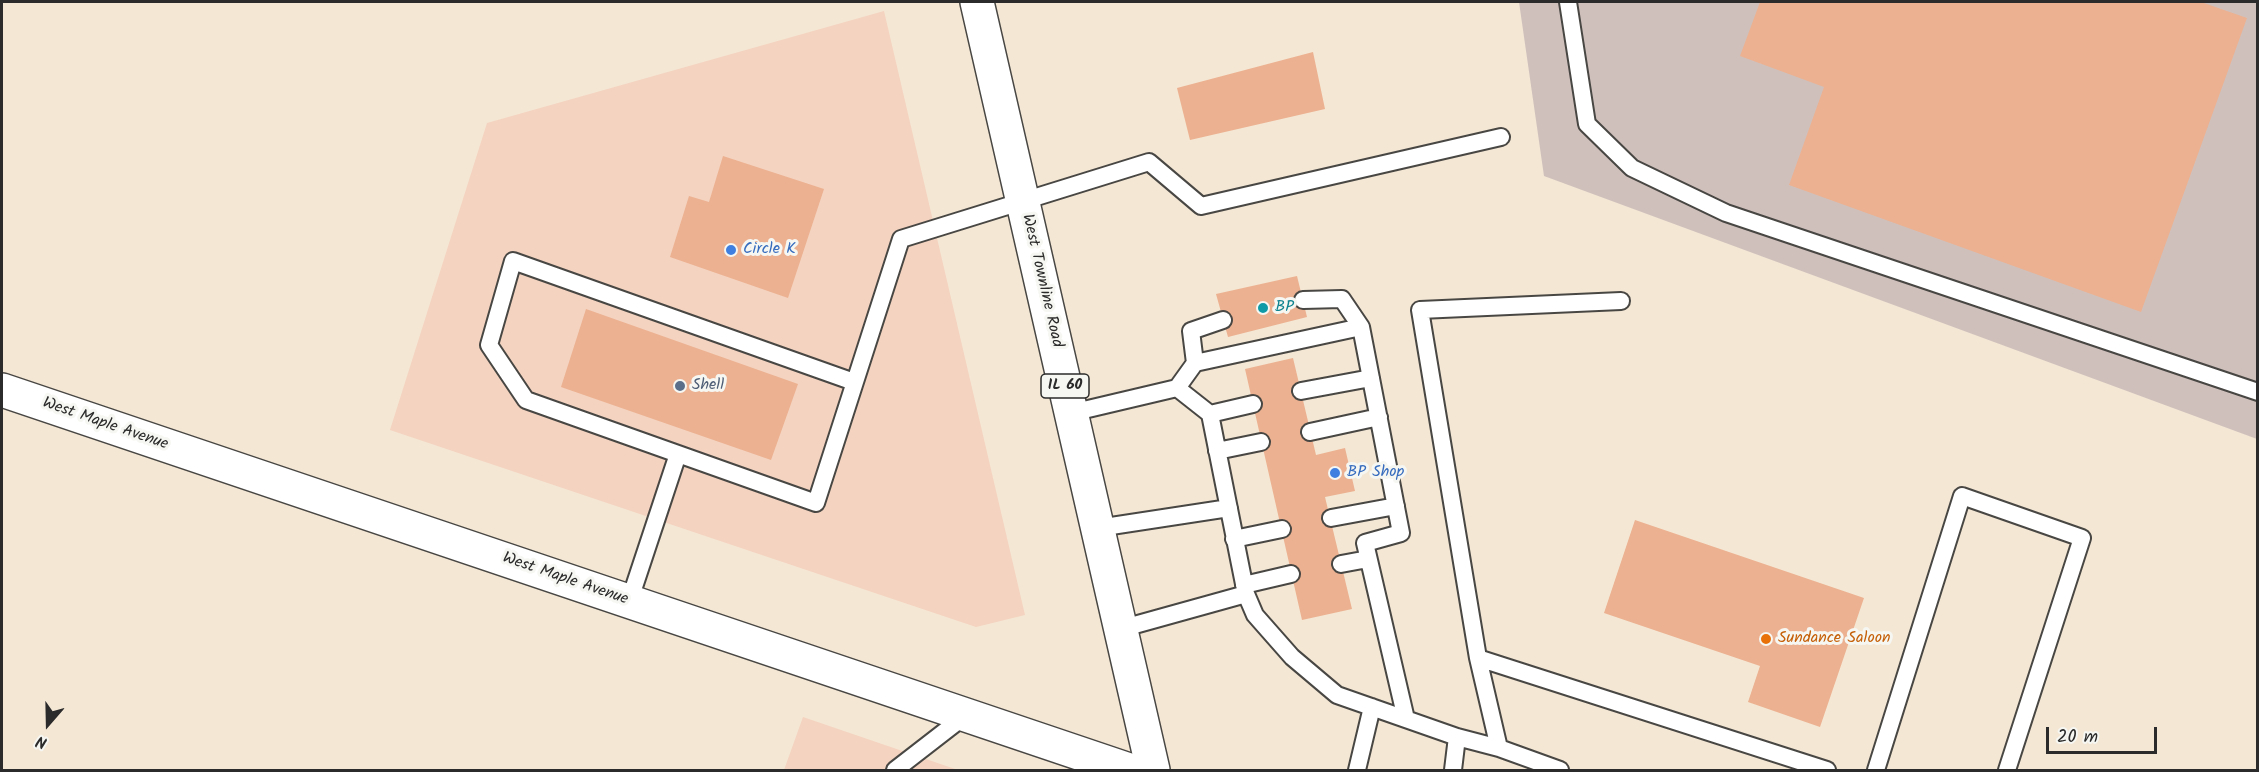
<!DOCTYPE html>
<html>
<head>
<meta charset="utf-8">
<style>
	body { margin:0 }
	#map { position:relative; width:2259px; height:772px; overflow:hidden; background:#f4e7d4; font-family:Kalam,sans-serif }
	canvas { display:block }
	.frame { position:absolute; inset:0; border:3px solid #2b2b2b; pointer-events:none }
	.north { position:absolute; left:18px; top:694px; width:60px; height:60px; -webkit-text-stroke:4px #f6f6f2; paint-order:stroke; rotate:200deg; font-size:16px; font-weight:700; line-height:24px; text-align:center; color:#2b2b2b }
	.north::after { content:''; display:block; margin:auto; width:21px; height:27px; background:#2b2b2b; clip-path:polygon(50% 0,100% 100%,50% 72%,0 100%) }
	.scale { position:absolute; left:2046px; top:727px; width:111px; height:27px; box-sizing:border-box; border:3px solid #2b2b2b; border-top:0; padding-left:8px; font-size:18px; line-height:21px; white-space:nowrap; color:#2b2b2b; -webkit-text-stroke:4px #f6f6f2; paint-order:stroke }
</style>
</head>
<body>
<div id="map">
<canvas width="2259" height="772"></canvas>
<div class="frame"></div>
<div class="north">N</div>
<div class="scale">20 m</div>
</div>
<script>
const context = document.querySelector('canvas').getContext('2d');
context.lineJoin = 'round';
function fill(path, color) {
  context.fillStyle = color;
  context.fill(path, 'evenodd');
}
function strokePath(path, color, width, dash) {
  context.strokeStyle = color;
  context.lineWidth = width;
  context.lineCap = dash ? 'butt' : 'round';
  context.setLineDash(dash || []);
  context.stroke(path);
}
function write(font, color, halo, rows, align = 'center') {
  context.font = font + ' Kalam,sans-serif';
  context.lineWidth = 6;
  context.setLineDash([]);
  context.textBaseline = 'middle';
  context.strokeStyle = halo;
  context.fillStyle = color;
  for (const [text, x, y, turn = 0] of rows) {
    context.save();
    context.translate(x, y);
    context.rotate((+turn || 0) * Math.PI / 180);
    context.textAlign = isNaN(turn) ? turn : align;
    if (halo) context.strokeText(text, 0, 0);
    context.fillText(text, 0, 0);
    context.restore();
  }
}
fill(new Path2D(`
	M884,11L1025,615L976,627L390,430L487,123Z
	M803,717L958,770H784Z`), '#f4d3c0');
fill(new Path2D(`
	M1519,2H2257V439L1544,176Z`), '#d0c0bc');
fill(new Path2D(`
	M1760,2H2201L2247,18L2141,312L1789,185L1824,87L1740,56Z
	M1313,52L1325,109L1190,140L1177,88Z
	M723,156L824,189L788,298L670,257L689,196L709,202Z
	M1297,276L1307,317L1228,337L1216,294Z
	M586,309L798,384L771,460L561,387Z
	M1293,358L1316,455L1345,448L1355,491L1325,497L1352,609L1302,620L1245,369Z
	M1635,520L1864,598L1820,727L1748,702L1760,666L1604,613Z`), '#ecb190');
const service = new Path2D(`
	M1568,2L1587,124L1632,168L1726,213L2258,392
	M1303,300L1342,299L1361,327
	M1195,363L1191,331L1223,320
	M854,382L513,261L489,345L526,400L816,503L901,239L1149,162L1201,206L1501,137
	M1177,388L1195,363L1361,327L1401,533L1365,543L1406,719
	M1301,391L1371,378
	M1071,413L1177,388L1210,414L1246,594L1255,615L1292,657L1337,695L1457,737L1499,748L1478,658L1420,310L1621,301
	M1210,414L1253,404
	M1310,432L1379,417
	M1217,451L1261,442
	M1331,518L1396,506
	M1098,528L1229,508
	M1234,539L1282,529
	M1341,564L1368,559
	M1244,585L1291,574
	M629,602L678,454
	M1120,629L1246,594
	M1478,658L1827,770
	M1499,748L1560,770
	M895,770L966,715
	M1357,770L1372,707
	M1453,770L1457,737
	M1876,770L1962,496L2082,538L2007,770`);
const secondary = new Path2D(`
	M2,390L1129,770`);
const primary = new Path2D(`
	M977,2L1153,770`);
strokePath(service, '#494744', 20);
strokePath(secondary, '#494744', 36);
strokePath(primary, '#494744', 36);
strokePath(service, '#fff', 16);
strokePath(secondary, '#fff', 33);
strokePath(primary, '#fff', 33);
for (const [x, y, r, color] of [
	[731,250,6,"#3f7fe0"],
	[1263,308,6,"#0f9aa8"],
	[680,386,6,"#5c6f8a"],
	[1335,473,6,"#3f7fe0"],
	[1766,639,6,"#e8710a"]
]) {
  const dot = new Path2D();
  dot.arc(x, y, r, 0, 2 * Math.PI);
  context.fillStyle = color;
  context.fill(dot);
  strokePath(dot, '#f6f6f2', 2);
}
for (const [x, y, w] of [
	[1065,386,48]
]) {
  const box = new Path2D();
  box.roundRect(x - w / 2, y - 12, w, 24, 4.5);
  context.fillStyle = '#f6f6f2';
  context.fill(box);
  strokePath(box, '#2b2b2b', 1.5);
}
write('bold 15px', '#2b2b2b', null, [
	["IL 60",1065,386]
]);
write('16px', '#366cbe', '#f6f6f2', [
	["Circle K",743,250],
	["BP Shop",1347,473]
], 'left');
write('16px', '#2b2b2b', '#f6f6f2', [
	["West Townline Road",1041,281,77],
	["West Maple Avenue",105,425,19],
	["West Maple Avenue",565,580,19]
]);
write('16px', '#0d838f', '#f6f6f2', [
	["BP",1275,308]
], 'left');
write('16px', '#4e5e75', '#f6f6f2', [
	["Shell",692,386]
], 'left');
write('16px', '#c56008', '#f6f6f2', [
	["Sundance Saloon",1778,639]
], 'left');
</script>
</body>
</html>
